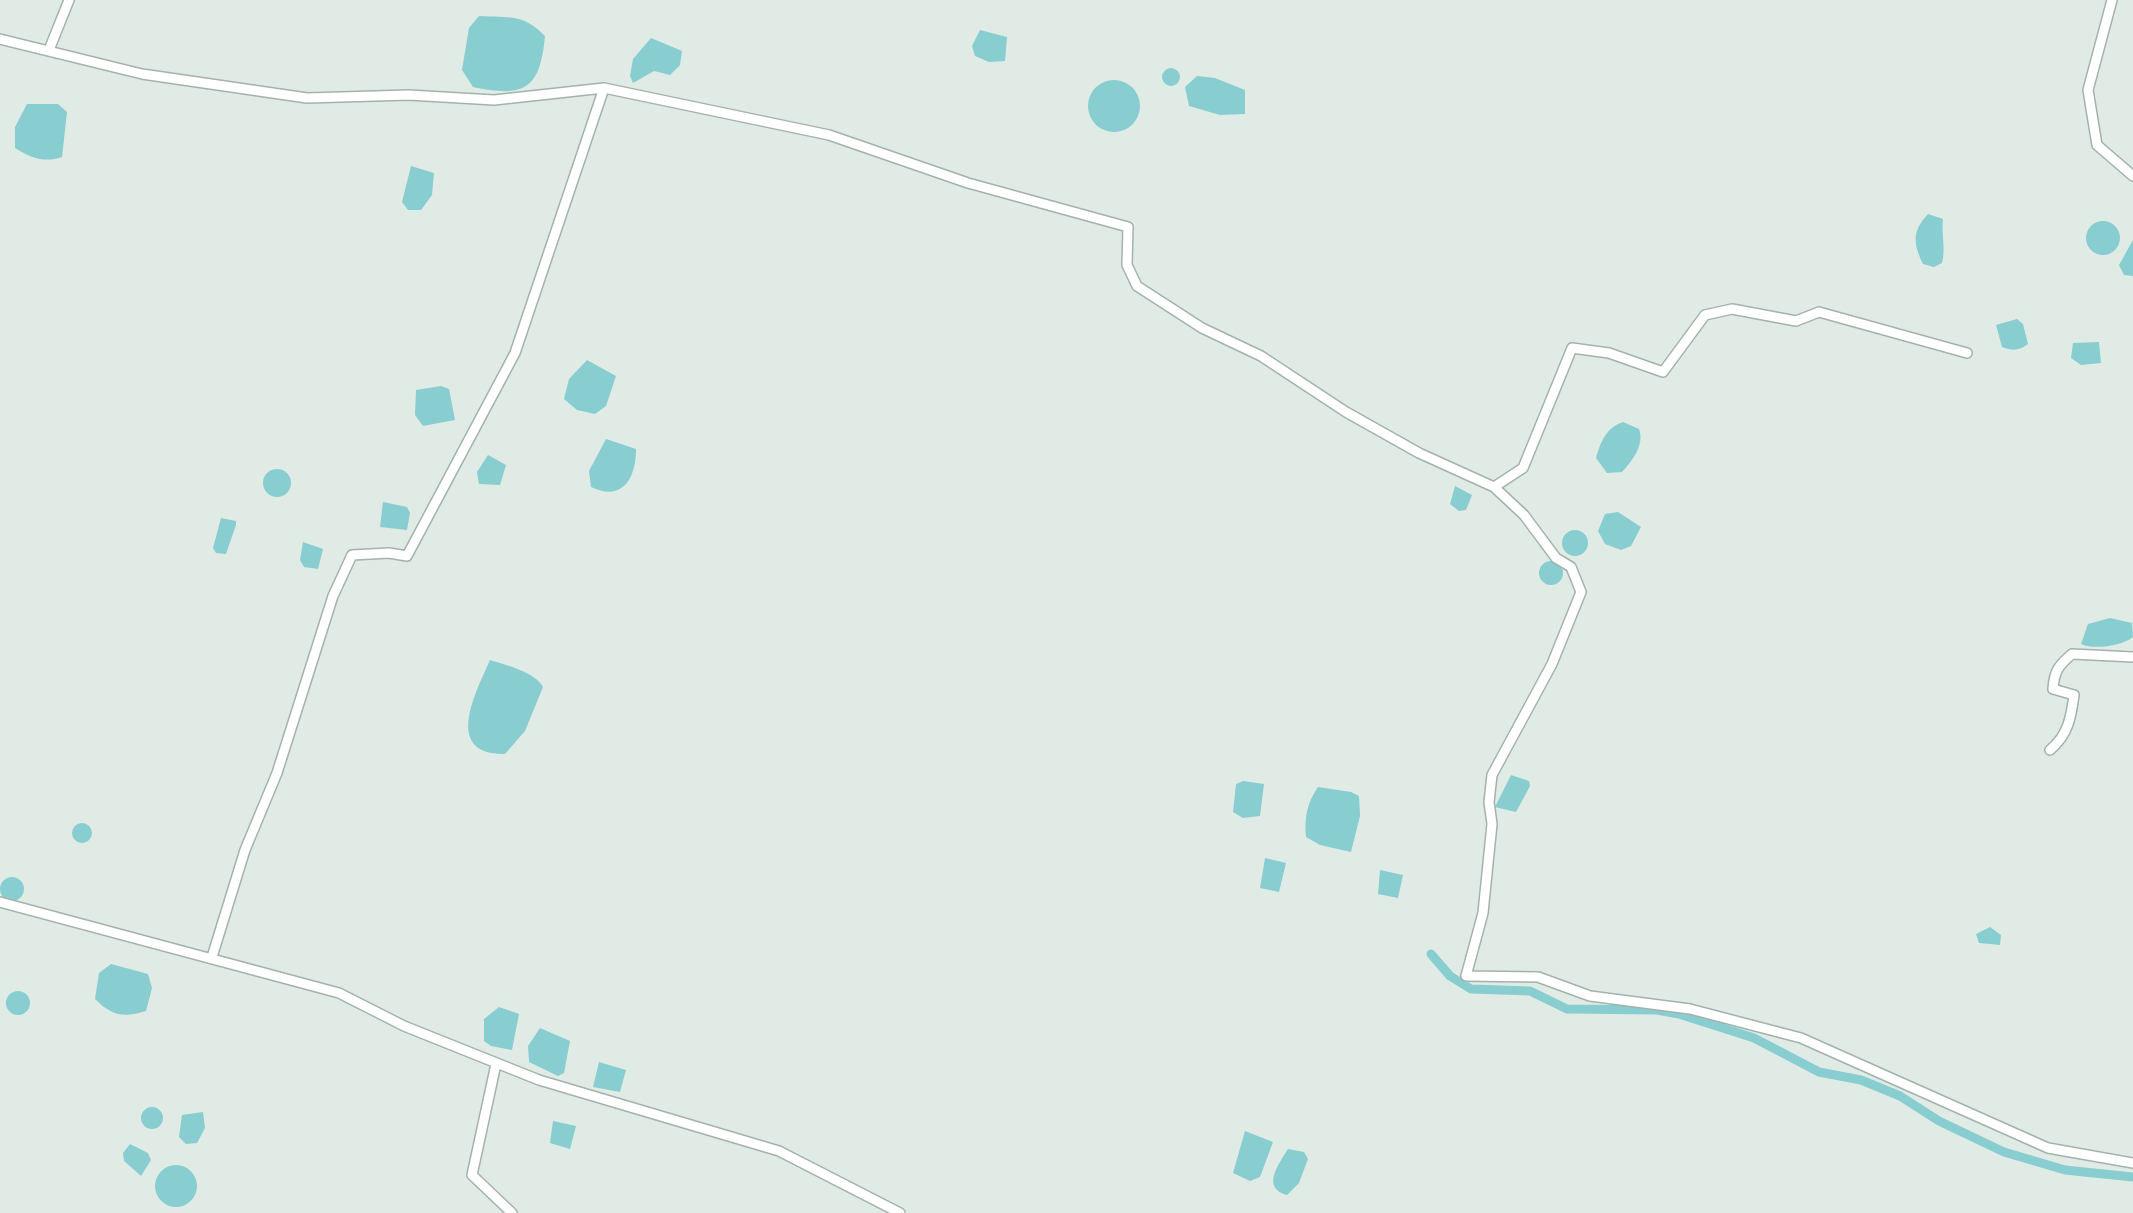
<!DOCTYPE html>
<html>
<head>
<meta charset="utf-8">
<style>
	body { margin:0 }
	canvas { display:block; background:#e0ebe5 }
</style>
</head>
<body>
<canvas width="2133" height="1213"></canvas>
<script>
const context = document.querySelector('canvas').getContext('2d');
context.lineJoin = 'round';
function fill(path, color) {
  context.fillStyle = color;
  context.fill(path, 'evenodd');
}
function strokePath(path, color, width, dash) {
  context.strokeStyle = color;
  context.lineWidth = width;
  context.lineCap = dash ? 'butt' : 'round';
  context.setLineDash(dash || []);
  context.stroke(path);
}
fill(new Path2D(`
	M479,16C510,18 522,13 545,36C540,89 525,98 473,87L462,70L469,28Z
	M980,30L1007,37L1005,61L989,62L975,56L972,46Z
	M651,38L682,51L680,65L670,75L654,71L633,83L630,76L633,59Z
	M1162 77a9 9 0 1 1 18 0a9 9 0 1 1-18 0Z
	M1197,76L1215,78L1245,90V114L1220,115L1189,106L1185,87Z
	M1088 106a26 26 0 1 1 52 0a26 26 0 1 1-52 0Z
	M27,104H58L67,112L62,157C44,163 31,158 15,148V127Z
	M411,166L434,173L432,195L421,210H408L402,202Z
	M1928,214L1943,219C1941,236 1946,247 1942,263L1934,267L1923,264C1913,243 1912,231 1928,214Z
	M2086 238a17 17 0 1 1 34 0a17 17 0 1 1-34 0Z
	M2133,240V276L2124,275L2119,265Z
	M2017,319L2023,324L2028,344C2019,351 2013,351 2002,347L1996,325Z
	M2099,342L2101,363L2081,365L2071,358L2073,343Z
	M587,360L616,376L606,406L595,414L577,410L564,399L569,379Z
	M441,386L449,389L455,420L423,426L415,415L416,390Z
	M1623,422L1639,429C1645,445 1632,461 1622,472L1607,473L1596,458C1601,441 1606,428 1623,422Z
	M606,439L636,449C636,479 622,502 591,487L589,471Z
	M488,455L506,465L500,485L479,484L477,472Z
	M263 483a14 14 0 1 1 28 0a14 14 0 1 1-28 0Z
	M1455,486L1472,495L1466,510L1459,511L1450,504Z
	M383,502L407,507L410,513L407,530L380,527Z
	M1618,512L1641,527L1631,546L1621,550L1605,544L1598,531L1605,514Z
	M221,518L236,521V525L226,554L216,553L213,548Z
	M1562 543a13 13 0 1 1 26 0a13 13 0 1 1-26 0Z
	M303,542L323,549L318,569L304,567L300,560Z
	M1539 573a12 12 0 1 1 24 0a12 12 0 1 1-24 0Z
	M2110,618L2132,623L2133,637C2122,646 2094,650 2081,644L2088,624Z
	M490,660C506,665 535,672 543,687L525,731L505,754C442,755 476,692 490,660Z
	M1511,775L1529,781L1530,786L1516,812L1495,807Z
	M1243,781L1264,784L1260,816L1243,818L1233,812L1236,784Z
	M1318,787L1351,792L1359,796L1360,816L1351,852L1320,845L1306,837C1304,818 1307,803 1318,787Z
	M72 833a10 10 0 1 1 20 0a10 10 0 1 1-20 0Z
	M1265,858L1286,863L1279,892L1260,888Z
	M1380,870L1403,875L1398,898L1378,894Z
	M0 889a12 12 0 1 1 24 0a12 12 0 1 1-24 0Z
	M1990,927L2001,935L2000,945L1979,943L1976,934Z
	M111,964L148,974L152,988L146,1011C124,1018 112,1016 95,999L99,973Z
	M6 1003a12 12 0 1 1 24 0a12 12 0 1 1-24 0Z
	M499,1007L519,1014L512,1050L491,1046L484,1041V1019Z
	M540,1028L570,1041L564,1073L558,1076L529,1062L528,1046Z
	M599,1062L626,1070L620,1092L593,1087Z
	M141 1118a11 11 0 1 1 22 0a11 11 0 1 1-22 0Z
	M203,1112L205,1128L197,1143L186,1144L179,1137L182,1115Z
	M553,1121L576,1126L570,1149L550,1143Z
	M1245,1131L1273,1142L1260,1177L1250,1181L1233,1173Z
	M130,1144L148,1153L151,1160L141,1176L124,1161L123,1153Z
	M1288,1149L1304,1152L1308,1159L1299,1183L1287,1195C1261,1188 1278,1165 1288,1149Z
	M155 1186a21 21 0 1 1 42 0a21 21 0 1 1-42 0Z`), '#88cdd0');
strokePath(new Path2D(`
	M1431,954L1450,976L1471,989L1530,991L1567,1009L1657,1010L1679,1014L1754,1038L1819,1072L1861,1080L1900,1096L1939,1121L2004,1152L2065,1170L2133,1177`), '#88cdd0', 9);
const minor = new Path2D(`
	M2112,0L2088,90L2097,145L2133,176
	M0,39L142,74L307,98L409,95L494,100L604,88L829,135L968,183L1128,227L1127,265L1137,286L1202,328L1261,356L1346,412L1419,453L1494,487L1523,468L1572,348L1609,353L1663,372L1705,315L1732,309L1796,321L1819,312L1967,353
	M49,50L69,0
	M1494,487L1524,515L1556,558L1571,567L1581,592L1552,664L1492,775L1489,802L1492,824L1483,913L1466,976L1538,977L1590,996L1690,1009L1801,1038L2048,1148L2133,1163
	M2050,750C2068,735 2071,718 2074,695L2053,689C2054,671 2059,665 2072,654L2133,657
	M0,902L339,993L404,1026L539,1080L779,1151L900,1213
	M212,957L245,850L277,773L333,596L352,555L389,553L407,556L515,353L604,88
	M496,1064L472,1175L512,1213`);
strokePath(minor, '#a3b3ab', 12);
strokePath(minor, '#fff', 9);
</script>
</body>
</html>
